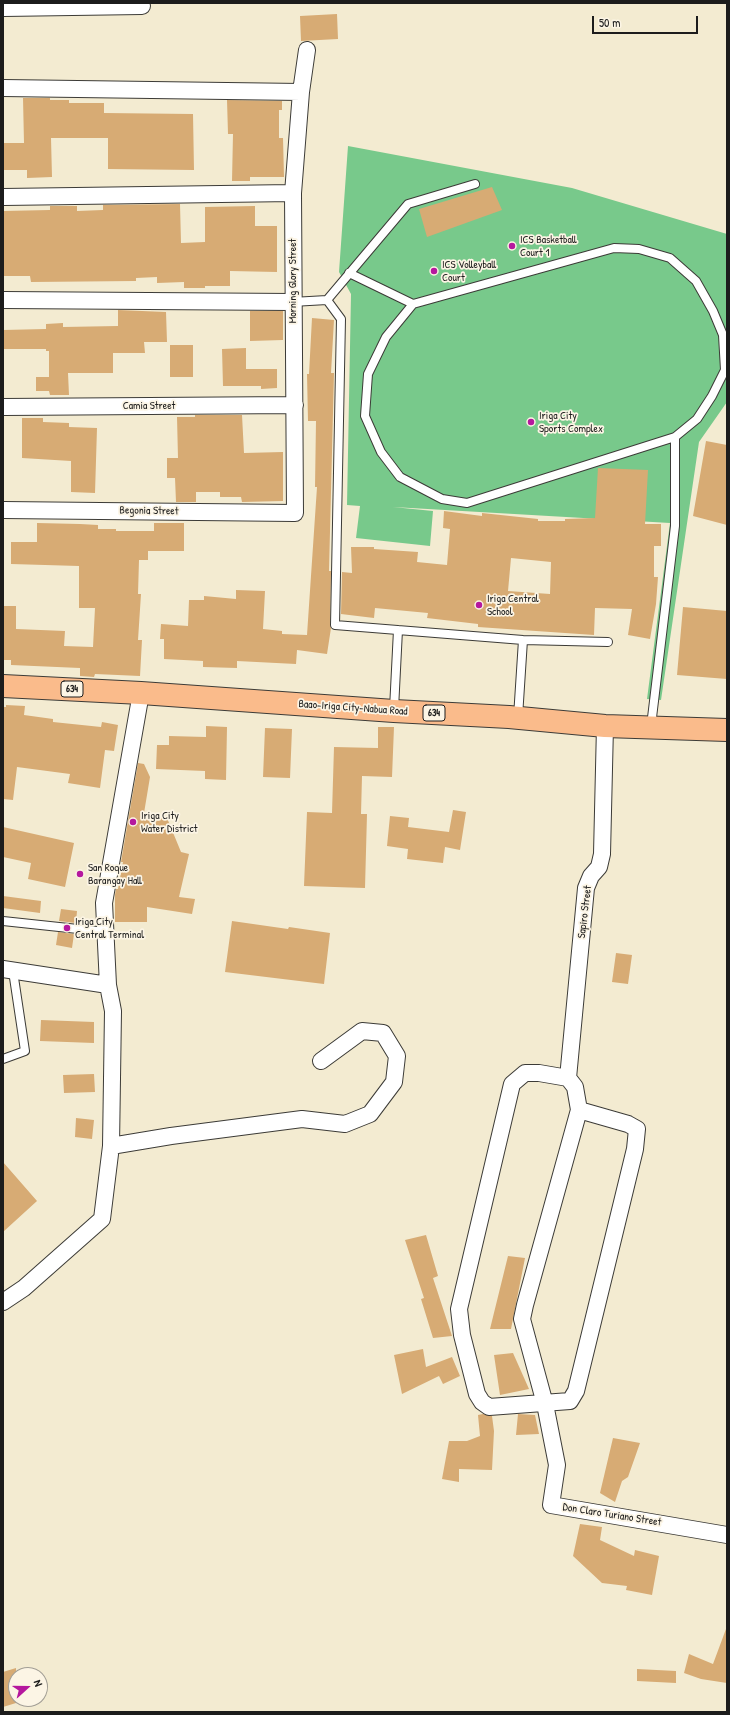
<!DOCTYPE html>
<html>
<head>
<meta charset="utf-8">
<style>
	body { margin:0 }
	#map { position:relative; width:730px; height:1715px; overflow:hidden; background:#f3ebd1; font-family:"Patrick Hand",sans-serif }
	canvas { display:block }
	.frame { position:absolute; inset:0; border:4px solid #1c1c1c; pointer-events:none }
	.north { position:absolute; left:8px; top:1667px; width:40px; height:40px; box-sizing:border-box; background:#fcf5e5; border:1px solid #a29e95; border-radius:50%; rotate:69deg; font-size:11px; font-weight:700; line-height:16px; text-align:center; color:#1c1c1c }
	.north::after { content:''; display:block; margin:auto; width:14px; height:18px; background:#b5179e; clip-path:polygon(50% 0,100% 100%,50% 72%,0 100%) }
	.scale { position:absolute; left:592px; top:16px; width:106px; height:18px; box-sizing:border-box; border:2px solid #1c1c1c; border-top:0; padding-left:5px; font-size:12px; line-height:14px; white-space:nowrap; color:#1c1c1c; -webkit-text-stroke:3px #fcf5e5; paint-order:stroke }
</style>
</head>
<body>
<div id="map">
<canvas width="730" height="1715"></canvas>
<div class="frame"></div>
<div class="north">N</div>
<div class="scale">50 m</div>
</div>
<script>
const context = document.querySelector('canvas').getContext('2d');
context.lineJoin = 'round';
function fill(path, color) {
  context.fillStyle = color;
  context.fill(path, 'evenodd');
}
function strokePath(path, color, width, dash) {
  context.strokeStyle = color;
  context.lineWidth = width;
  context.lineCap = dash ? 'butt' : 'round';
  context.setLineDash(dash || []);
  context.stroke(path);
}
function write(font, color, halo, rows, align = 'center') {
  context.font = font + ' "Patrick Hand",sans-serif';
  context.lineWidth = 3.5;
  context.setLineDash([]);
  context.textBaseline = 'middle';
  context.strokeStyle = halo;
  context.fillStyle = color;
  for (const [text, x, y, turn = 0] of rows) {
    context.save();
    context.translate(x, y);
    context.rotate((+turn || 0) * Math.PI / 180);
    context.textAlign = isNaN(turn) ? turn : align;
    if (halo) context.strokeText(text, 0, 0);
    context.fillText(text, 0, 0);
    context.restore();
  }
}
fill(new Path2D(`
	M348,146L572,188L727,234V402L699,442L661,700L647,699L670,523L393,507L433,511L430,546L356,538L360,506L347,505L351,294L339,272Z`), '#78c98b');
fill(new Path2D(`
	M337,14L338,39L301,41L300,16Z
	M23,98H50V100H69V103H104V113L193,114L194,170L108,169V138H51L52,177L27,178V170H3V143H24Z
	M227,100L282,101V110H279V138H283L284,177H250V181H232L233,134H228Z
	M492,187L502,210L427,237L419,209Z
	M180,204L181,243L205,242V207L255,206V226H277V272L230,271V286H205V288H184V282L157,283V277L136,278V281L31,282L30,276H3V211L50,210V206H77V211L103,210V205Z
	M118,310L166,312L167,342H144L145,353H113V373H68L69,395H50L49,391H36V377H49V351H46V349H3V330L46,329V324L63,323V327L118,326Z
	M250,311H283V340L250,341Z
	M312,318L334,320L331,373H334L329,571H331L330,625L331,628L327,654L297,650L296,664L237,661V668L203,667V661L164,659V639H160L161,624L188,626L189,600H204V596L236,599V590L265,591L263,629L282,631V634L307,635L317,487H315L316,421H308L307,374H309Z
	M170,345H193V377H170Z
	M246,348V369H277V388L261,389V386H223L222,349Z
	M195,415H242L244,453L283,452V501L242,502L241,497H220V492H196V502H176L175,478H167V458H178L177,417H195Z
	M22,418H43V422L69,423V427L97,428L95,493L71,492V461L22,458Z
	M706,441L727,445V525L693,516Z
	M598,468L648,470L645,524H661V546H654V577H658L656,604L650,639L628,635L632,609L595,608L594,635L478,627V624L427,618L428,613L375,608L374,618L341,614L342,572L352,573L351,547H374V549L418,552L417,562L447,565L450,529L443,528L444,511L482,516V513L538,519V521H565V519L595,518ZM511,558L551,562L550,594L508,591Z
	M37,523L80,524L98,525V529H116V531H154V523H184V551H148V560H139L138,594H141L138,640H142L140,676L95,674L94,677L80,676V668L11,665V660H3V606H16V629L65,631L64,646L93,647L95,608H79V566L11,564V542H37Z
	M683,607L727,611V679L677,675Z
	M6,705L25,706L24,715L53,719V722L101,727L102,722L118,725L114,751L105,750L100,788L68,783L70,774L17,767L13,800L3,799V707H6Z
	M206,726L227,727L226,780L205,779V771L156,769L157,745H169V736L206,737Z
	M378,727H394L392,777L362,776L361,814H367L365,888L304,886L307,812L332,813L334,747L378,748Z
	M265,728L292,729L290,778L263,777Z
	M138,763L144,764L150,777L144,813L167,818L181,852L189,854L179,897L195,899L192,914L147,907V922H115V895L116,889H118L123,862H121Z
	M453,810L466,812L460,850L445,847L443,863L407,859L408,849L387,846L390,816L409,818L408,827L449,832Z
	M3,827L74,843L65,887L28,879L31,863L3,857Z
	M3,896L41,901L40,913L3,908Z
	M61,909L77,911L76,923L59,921Z
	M232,921L288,929L289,927L330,933L324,984L225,972Z
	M58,932L74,934L72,948L56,945Z
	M616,953L632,955L628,984L612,982Z
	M41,1020L94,1022V1043L40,1041Z
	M94,1074L95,1092L64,1093L63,1075Z
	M76,1118L94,1120L92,1139L75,1137Z
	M3,1162L37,1201L3,1232Z
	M426,1235L438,1276L433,1278L452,1336L433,1338L421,1299L424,1298L405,1240Z
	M508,1256L525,1258L511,1329H490Z
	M423,1349L426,1367L452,1357L460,1376L443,1384L439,1376L402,1394L394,1355Z
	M513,1353L529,1389L500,1395L494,1355Z
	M483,1414L492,1416L494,1431L492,1470L459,1469V1482L442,1479L449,1441H467L480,1436L478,1415Z
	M518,1414L535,1415L539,1434L516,1435Z
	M613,1438L640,1443L628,1477L622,1481L615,1502L600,1493Z
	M580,1524L602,1527L600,1540L634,1556L635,1550L659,1556L652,1595L626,1590L627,1586L602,1583L573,1556Z
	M726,1629H727V1683L701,1679L684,1673L689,1654L713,1664Z
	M16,1668V1703L3,1707V1672Z
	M637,1669L676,1671V1683L637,1681Z`), '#d7ab74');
const service = new Path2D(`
	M349,273L413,304L614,248L639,249L670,258L696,281L713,311L723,335L725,370L712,396L697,419L675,437L467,503L442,499L400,477L381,452L365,416L368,374L386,337L413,304
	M327,300L408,204L475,184
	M292,302L327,300L341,319L335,625L523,640L608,642
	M394,709L398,630
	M518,717L523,640
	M651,726L675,526V437
	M3,921L106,932
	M3,1059L25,1051L13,971`);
const minor = new Path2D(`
	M3,8L142,6
	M3,88L301,92
	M3,197L293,193
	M3,300L292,302
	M3,407L295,405
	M3,510L295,513L293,193L301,92L307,50
	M3,969L108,985
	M568,1078L586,888L591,876L599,867L602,854L605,726
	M579,1110L628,1124L637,1129L635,1149L576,1391L570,1401L489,1407L482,1402L477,1394L462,1335L459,1309L512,1084L525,1073H539L568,1078L575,1087L579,1110L525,1305L522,1319L545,1404L557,1465L551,1505L727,1535
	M111,1146L171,1136L302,1119L345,1124L370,1114L394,1082L397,1056L383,1033L362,1031L321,1061
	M3,1302L24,1288L102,1219L111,1146L113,1011L108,985L104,903L141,693`);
const primary = new Path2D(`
	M3,686L141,693L394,711L509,717L605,726L727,730`);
strokePath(service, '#3c3b37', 10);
strokePath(minor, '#3c3b37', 18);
strokePath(primary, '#3c3b37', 24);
strokePath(service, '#fff', 8);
strokePath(minor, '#fff', 16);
strokePath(primary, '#fabb8b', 22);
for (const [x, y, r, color] of [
	[512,246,4,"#b5179e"],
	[434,271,4,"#b5179e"],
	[531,422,4,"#b5179e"],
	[479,605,4,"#b5179e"],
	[133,822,4,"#b5179e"],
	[80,874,4,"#b5179e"],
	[67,928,4,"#b5179e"]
]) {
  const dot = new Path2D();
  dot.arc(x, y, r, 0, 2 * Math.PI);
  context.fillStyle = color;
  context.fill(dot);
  strokePath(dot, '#fcf5e5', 1.5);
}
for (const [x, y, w] of [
	[72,689,22],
	[434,713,22]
]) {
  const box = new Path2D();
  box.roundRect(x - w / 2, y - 8, w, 16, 3);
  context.fillStyle = '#fcf5e5';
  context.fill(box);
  strokePath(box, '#1c1c1c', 1);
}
write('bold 10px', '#1c1c1c', null, [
	["634",72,689],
	["634",434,713]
]);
write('11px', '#1c1c1c', '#fcf5e5', [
	["ICS Basketball",520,240],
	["Court 1",520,253],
	["ICS Volleyball",442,265],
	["Court",442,278],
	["Iriga City",539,416],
	["Sports Complex",539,429],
	["Iriga Central",487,599],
	["School",487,612],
	["Iriga City",141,816],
	["Water District",141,829],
	["San Roque",88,868],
	["Barangay Hall",88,881],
	["Iriga City",75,922],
	["Central Terminal",75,935]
], 'left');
write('11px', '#1c1c1c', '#fcf5e5', [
	["Morning Glory Street",293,281,-90],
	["Camia Street",149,406],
	["Begonia Street",149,511,1],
	["Baao-Iriga City-Nabua Road",353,708,4],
	["Sapiro Street",585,912,-83],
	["Don Claro Turiano Street",612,1515,9]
]);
</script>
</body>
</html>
